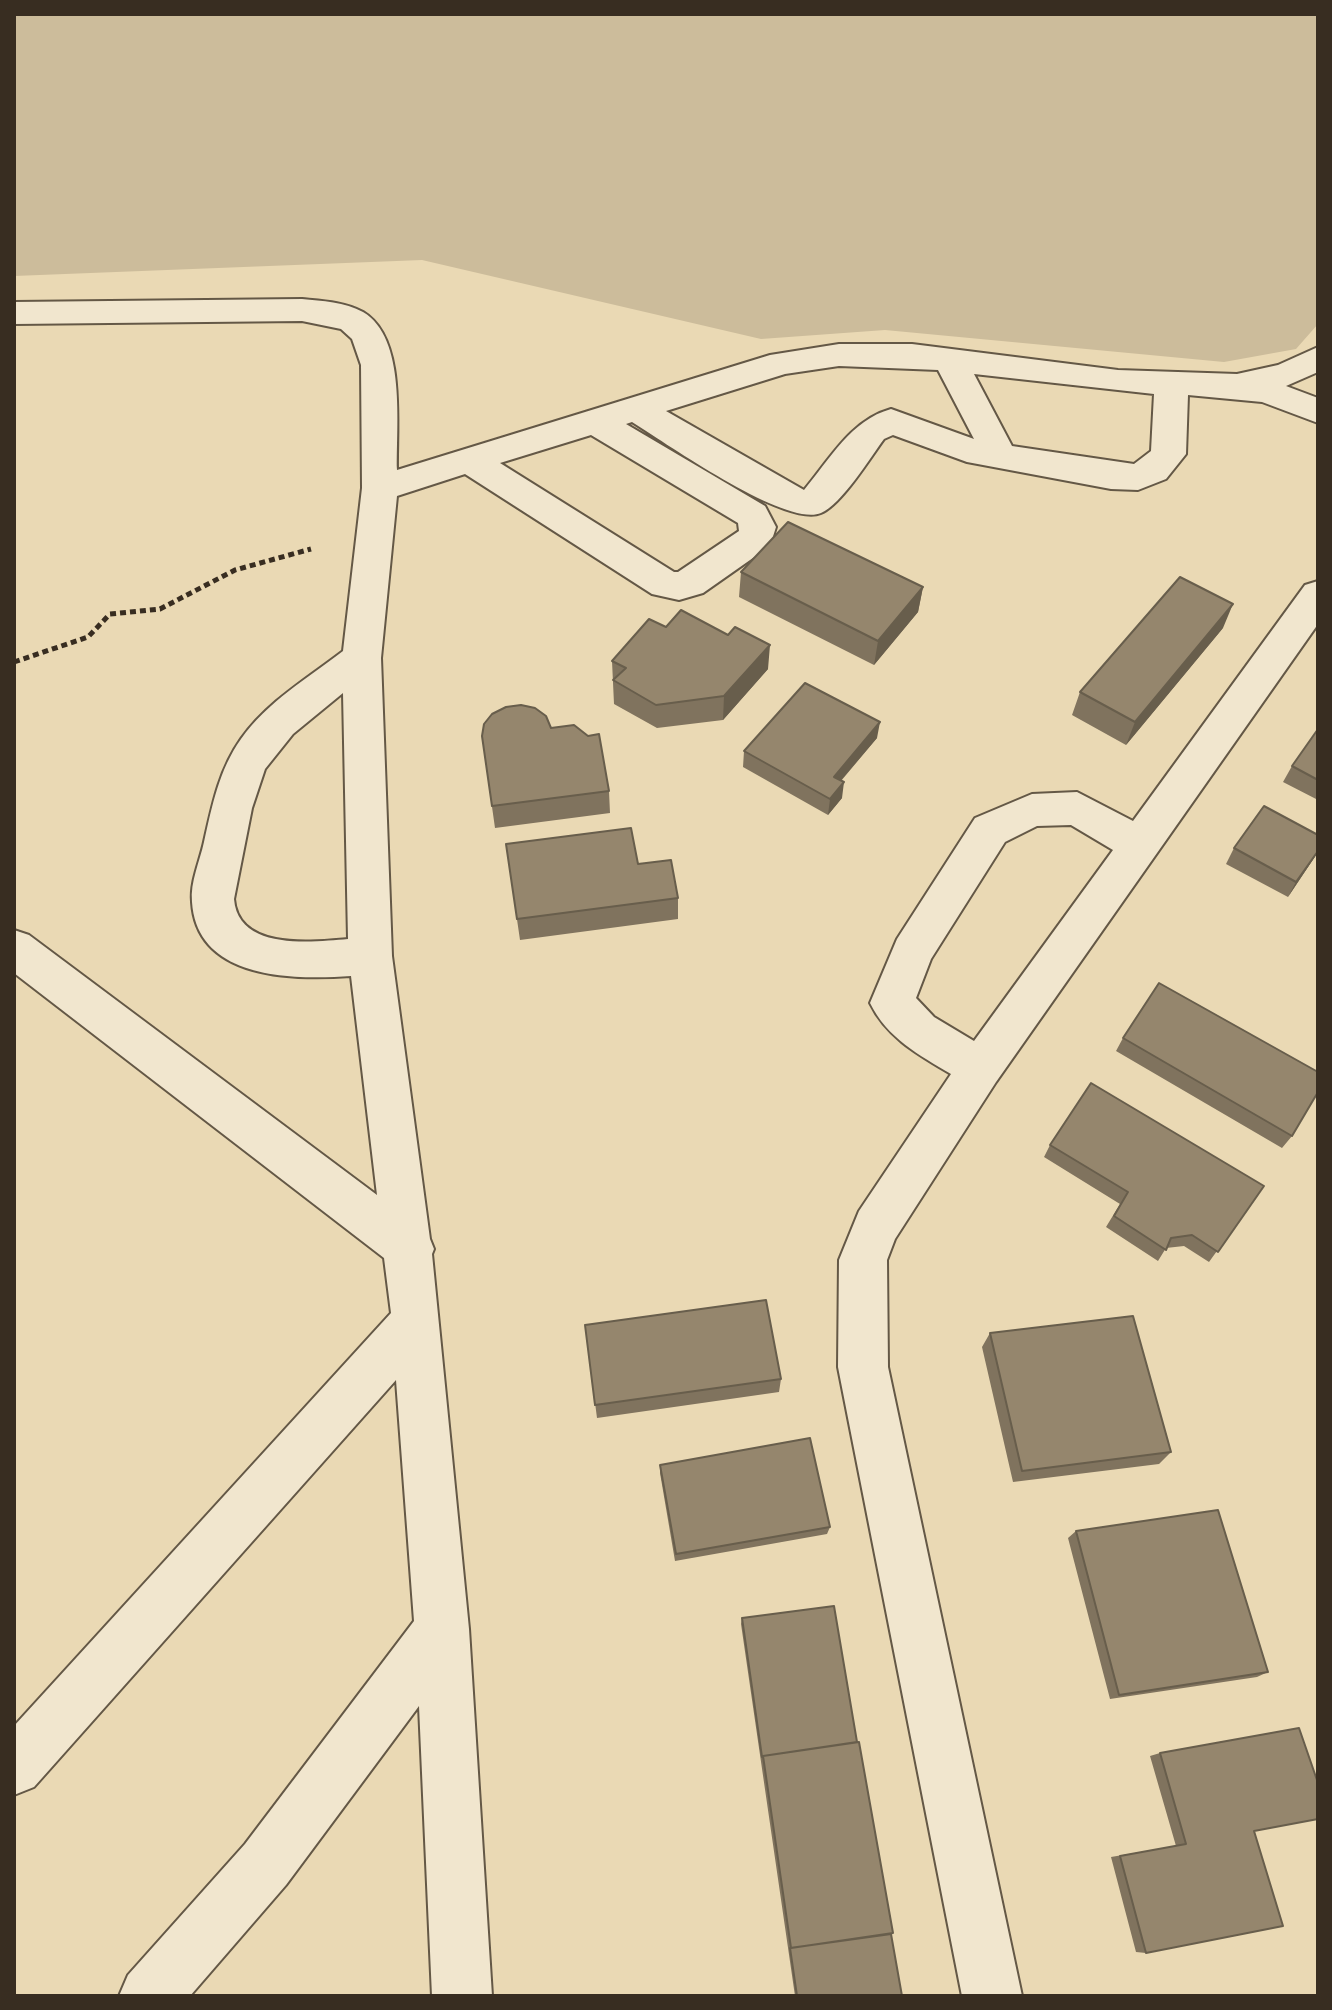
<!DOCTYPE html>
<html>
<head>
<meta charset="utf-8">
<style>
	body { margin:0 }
	#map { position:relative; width:1332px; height:2010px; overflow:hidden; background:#ead9b4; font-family:"Sorts Mill Goudy",serif }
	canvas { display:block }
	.frame { position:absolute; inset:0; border:16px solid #382d21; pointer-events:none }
</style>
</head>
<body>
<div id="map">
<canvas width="1332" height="2010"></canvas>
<div class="frame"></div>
</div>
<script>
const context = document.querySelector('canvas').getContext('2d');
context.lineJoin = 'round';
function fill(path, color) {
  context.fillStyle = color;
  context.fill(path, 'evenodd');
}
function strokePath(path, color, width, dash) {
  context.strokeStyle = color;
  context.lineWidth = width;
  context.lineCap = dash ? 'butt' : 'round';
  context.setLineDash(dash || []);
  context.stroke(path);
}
fill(new Path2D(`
	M14,14H1318V324L1296,349L1224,362L885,330L761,339L422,260L14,276Z`), '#ccbc9b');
const minor = new Path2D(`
	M302,299C322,301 345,302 363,312C407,338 396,426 397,470L770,355L839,344H912L1118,370L1237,374L1278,365L1318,347V372L1286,386L1318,398V423L1262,402L1188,395L1186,454L1166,479L1138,490L1111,489L967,462L893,435L884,439C870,458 841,505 821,513C786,528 666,443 632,422L626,424L765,506L776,527L770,546L703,593L679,600L652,594L465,474L397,496L381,658L392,956L430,1239L434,1249L432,1254L469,1629L492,1996H432L419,1706L286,1885L190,1996H119L128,1975L245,1844L414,1621L396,1380L34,1787L14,1795V1726L391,1313L384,1258L14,973V930L29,935L377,1195L351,976C294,980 197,980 192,902C190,882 200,861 204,842C212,806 219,770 241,739C267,702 308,678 343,651L362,488L361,365L352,339L341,329L302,321L14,324V302ZM839,366L938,370L974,439L891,409C851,420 830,459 804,490L666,411L785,374ZM974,374L1154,394L1151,451L1134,464L1012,446ZM591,435L738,523L739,531L678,572H674L500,463ZM343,693L348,939C312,942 238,951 234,899L252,808L265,769L293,734Z
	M1318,581V624L996,1082L895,1239L887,1260L888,1367L1022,1996H962L838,1367L839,1260L859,1211L951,1074C919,1055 887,1038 870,1003L897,939L975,818L1032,794L1077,792L1133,821L1305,585ZM1071,825L1113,850L974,1041L934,1017L916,998L931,959L1005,842L1037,826Z`);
strokePath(minor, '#645846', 4);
strokePath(new Path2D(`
	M14,662L88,637L110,614L160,609L235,570L311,549`), '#382d21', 5, [6, 4]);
fill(minor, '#f1e6ce');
fill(new Path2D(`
	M741,572L923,587L918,612L874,665L739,597Z
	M1223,628L1126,745L1072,715L1080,692Z
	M612,661L768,669L723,720L657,728L614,704Z
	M1318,729V800L1283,782L1292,766Z
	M482,736L609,791L610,813L495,828Z
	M877,738L841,781L842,798L828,815L743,767L744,751Z
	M1318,835V852L1288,897L1226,864L1234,848Z
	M506,844L678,898V919L520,940Z
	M1123,1038L1292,1136L1282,1148L1116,1051Z
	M1050,1145L1264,1186L1209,1262L1184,1246L1166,1248L1158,1261L1106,1227L1120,1204L1044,1157Z
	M585,1325L781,1379L779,1392L597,1418Z
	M990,1333L1171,1452L1159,1464L1013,1482L982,1347Z
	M660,1465L830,1527L827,1534L675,1561L660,1473Z
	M1076,1531L1268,1672L1257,1677L1110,1699L1068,1538Z
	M742,1618L857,1742L902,1996H795L741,1624Z
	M1160,1753L1254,1831L1146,1953L1136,1952L1111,1857L1176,1846L1150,1756Z`), '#80735e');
fill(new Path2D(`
	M923,587L918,612L874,665L878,641Z
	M1233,604L1223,628L1126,745L1135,722Z
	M770,645L768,669L723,720L724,696Z
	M880,722L877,738L831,792L834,777Z
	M844,782L842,798L828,815L830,799Z
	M1318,851V852L1288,897L1296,882Z`), '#685e4c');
const building = new Path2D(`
	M788,522L923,587L878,641L741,572Z
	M1180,577L1233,604L1135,722L1080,692Z
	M681,610L728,635L735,627L770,645L724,696L656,705L613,680L626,668L612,661L649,619L666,627Z
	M805,683L880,722L834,777L844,782L830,799L744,751Z
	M521,705L535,708L546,716L551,728L574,725L588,736L599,734L609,791L492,806L482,736L484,724L492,714L506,707Z
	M1318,729V780L1292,766Z
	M1264,806L1318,835V851L1296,882L1234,848Z
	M631,828L638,864L671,860L678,898L517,919L506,844Z
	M1159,983L1318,1072V1092L1292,1136L1123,1038Z
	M1091,1083L1264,1186L1218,1252L1192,1235L1171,1238L1166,1250L1114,1216L1128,1192L1050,1145Z
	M766,1300L781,1379L595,1405L585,1325Z
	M1133,1316L1171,1452L1022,1471L990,1333Z
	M810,1438L830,1527L676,1554L660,1465Z
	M1218,1510L1268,1672L1119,1695L1076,1531Z
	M834,1606L857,1742L763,1756L762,1757L742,1618Z
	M1299,1728L1318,1783V1819L1254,1831L1283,1926L1146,1953L1120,1856L1186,1844L1160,1753Z
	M859,1742L893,1933L791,1948L763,1756Z
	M891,1934L902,1996H797L790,1948Z`);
fill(building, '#95866d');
strokePath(building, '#685e4c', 2);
</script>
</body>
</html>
